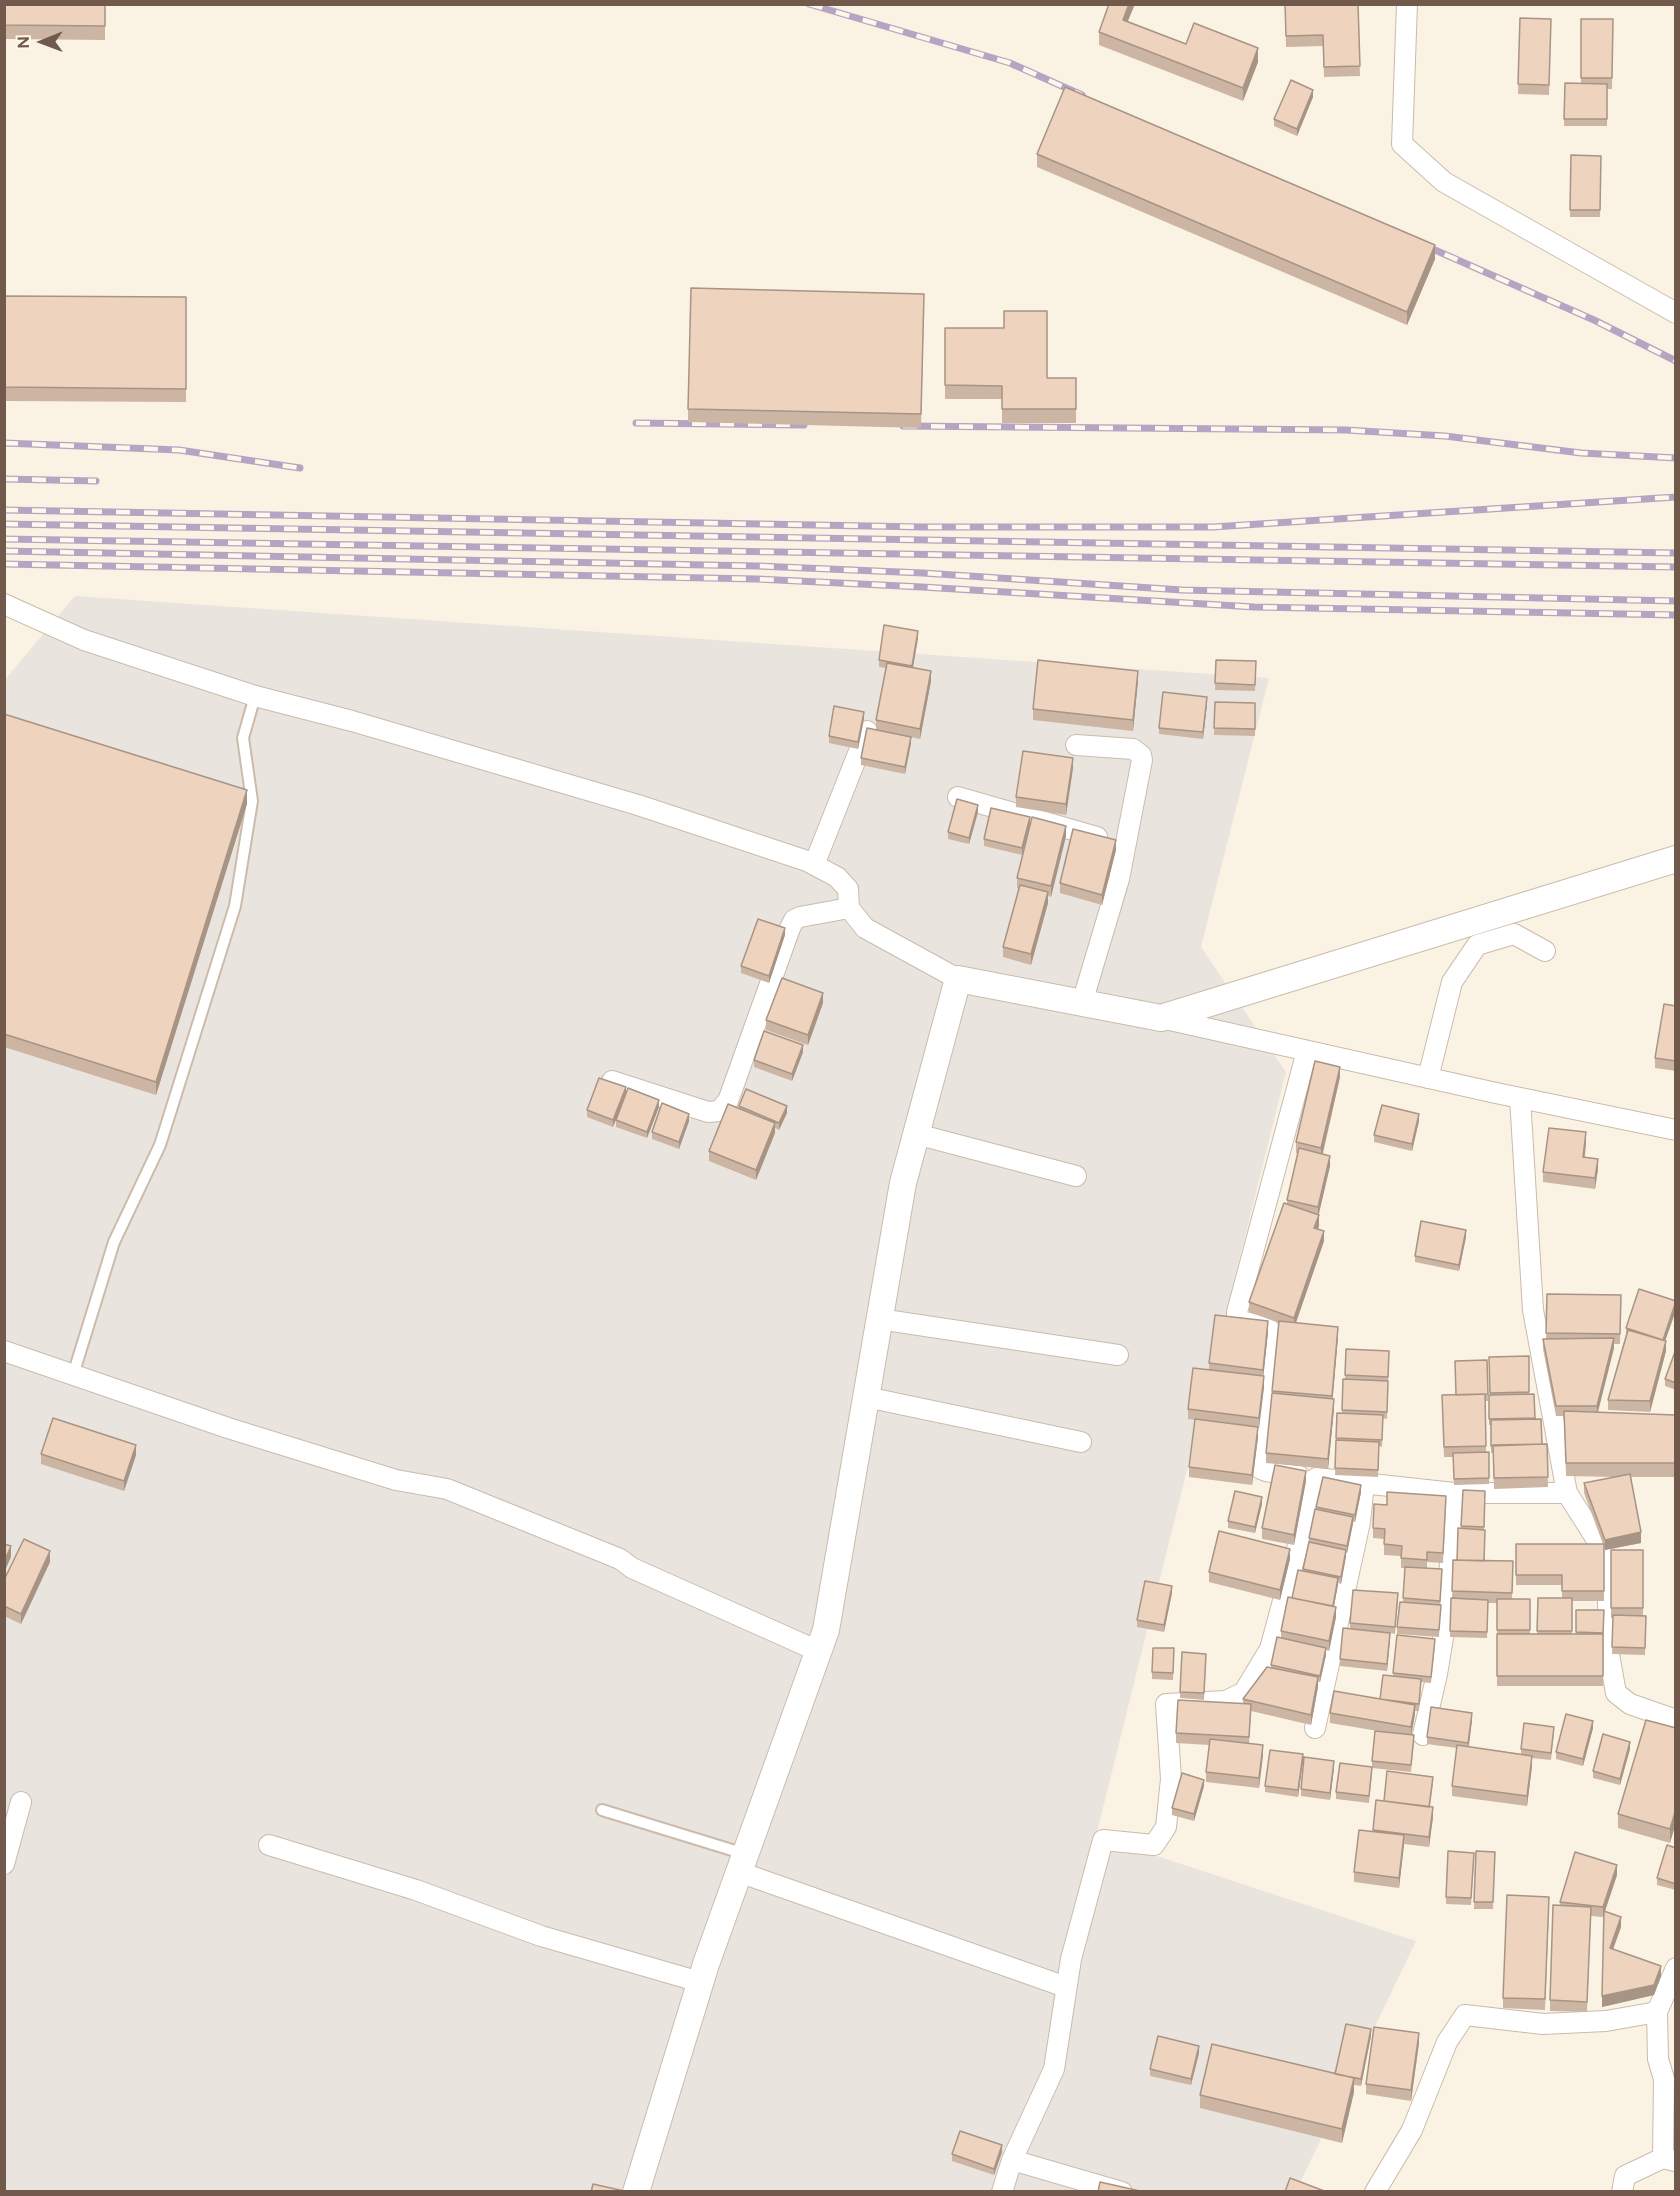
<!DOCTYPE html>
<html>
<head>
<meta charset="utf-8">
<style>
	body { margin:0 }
	#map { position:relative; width:1680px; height:2196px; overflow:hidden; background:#faf3e4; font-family:Figtree,sans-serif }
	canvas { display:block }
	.frame { position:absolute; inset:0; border:6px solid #715a4c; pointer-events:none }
	.north { position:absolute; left:12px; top:12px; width:60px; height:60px; -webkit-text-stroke:4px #fef7ea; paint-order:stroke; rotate:269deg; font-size:16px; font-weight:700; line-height:24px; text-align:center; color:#715a4c }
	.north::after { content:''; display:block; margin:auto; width:21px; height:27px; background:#715a4c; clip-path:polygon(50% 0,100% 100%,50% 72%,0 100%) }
</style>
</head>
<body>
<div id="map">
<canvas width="1680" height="2196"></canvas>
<div class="frame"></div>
<div class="north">N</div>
</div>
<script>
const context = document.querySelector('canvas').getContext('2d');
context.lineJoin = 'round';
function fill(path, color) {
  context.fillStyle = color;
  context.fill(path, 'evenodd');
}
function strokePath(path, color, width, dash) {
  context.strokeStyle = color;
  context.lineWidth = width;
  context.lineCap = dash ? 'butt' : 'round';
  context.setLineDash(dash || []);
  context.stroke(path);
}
fill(new Path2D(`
	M75,596L1269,678L1201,947L1286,1072L1096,1836L1416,1941L1296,2191L5,2192L4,681Z`), '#eae4de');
const service = new Path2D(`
	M73,1375L114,1242L160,1145L235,906L252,801L243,738L255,696
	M602,1810L745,1854`);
const minor = new Path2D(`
	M1407,4L1402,144L1444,182L1676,313
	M4,604L84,640L255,696L352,721L638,805L807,861L837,877L848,889L849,908L865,928L958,979
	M1076,745L1133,749L1141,755L1142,760L1119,879L1082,1003
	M958,797L1097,837
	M814,865L867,731
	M1161,1018L1496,1093L1676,1130
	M1428,1078L1452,982L1477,945L1514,934L1545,951
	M612,1081L708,1112L719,1111L728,1101L790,928L794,920L800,917L849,908
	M1520,1098L1533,1310L1567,1493L1604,1551L1608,1561V1649L1616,1693L1630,1704L1676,1720
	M916,1134L1076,1176
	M879,1319L1118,1355
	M4,1351L228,1428L396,1480L447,1489L620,1559L632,1568L818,1651
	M866,1397L1081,1442
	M1299,1476L1266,1471L1261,1469L1260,1462L1273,1334L1268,1328L1237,1320V1312L1307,1051
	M1315,1728L1360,1522L1364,1483
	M1423,1735L1437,1674L1447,1614L1454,1493
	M269,1845L416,1890L541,1936L700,1982
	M4,1864L21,1802
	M739,1872L1066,1987
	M1657,2012L1658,2059L1664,2079L1663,2158
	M1012,2160L1122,2192
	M1002,2192L1012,2160L1054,2069L1071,1959L1103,1840L1154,1845L1166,1827L1171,1779L1166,1704L1226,1701L1244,1692L1270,1649L1316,1478L1454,1493H1567
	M1375,2192L1412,2130L1447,2042L1465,2015L1543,2024L1606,2021L1657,2012L1676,1968
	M1622,2192L1625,2176L1663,2158L1675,2161`);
const tertiary = new Path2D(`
	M636,2192L706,1964L826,1630L903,1183L958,979L1161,1018L1676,859`);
strokePath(service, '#cbbbab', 14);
strokePath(minor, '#cbbbab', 22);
strokePath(tertiary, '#cbbbab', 28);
strokePath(service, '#fff', 10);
strokePath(minor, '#fff', 20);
strokePath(tertiary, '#fff', 26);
const rail = new Path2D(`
	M809,4L1010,63L1082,95
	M1419,243L1594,320L1676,361
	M636,423L804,425
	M903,426L1346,430L1445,436L1581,453L1676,458
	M4,443L179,450L300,468
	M4,479L96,481
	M4,510L922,527H1213L1676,497
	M4,524L1676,553
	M4,539L1676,567
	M4,551L758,566L923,573L1182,590L1676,601
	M4,564L757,579L922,587L1254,607L1676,615`);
strokePath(rail, '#b6a4c3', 7);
strokePath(rail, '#fef7ea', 4.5, [14]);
fill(new Path2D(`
	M4,4H105V40L4,39Z
	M1285,4H1358L1360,76L1324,77L1323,46L1286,47Z
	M1520,18L1551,19L1549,95L1518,94Z
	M1581,19H1613L1612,89H1607V126H1564L1565,83L1581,84Z
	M1128,21L1186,44L1258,62L1243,101L1099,45V32Z
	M1313,97L1297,136L1274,126V119Z
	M1037,154L1435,259L1407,325L1037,167Z
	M1571,155L1601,156L1600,217H1570Z
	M4,296L186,297V402L4,401Z
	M924,307L921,428L688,422V409Z
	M945,328H1004L1047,378H1076V423H1002V399H945Z
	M918,638L913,668L931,681L920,739L911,737V743L905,774L861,765V758L876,729V720L886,668L879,667V660Z
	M1676,642V707H1675Z
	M1216,660L1256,661L1255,691L1215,690Z
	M1138,681L1133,731L1033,720V709Z
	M1215,702L1255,703V736L1214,735Z
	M1207,704L1203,739L1159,734V728Z
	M4,714L247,804L156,1095L4,1047Z
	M864,719L858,749L829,743V736Z
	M1073,768L1066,815L1016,807V797Z
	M978,812L969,844L948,839V832Z
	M1030,824L1022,855L984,846V839Z
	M1066,836L1051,897L1048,896V903L1031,965L1003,957V947L1019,889L1017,888V878Z
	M1116,850L1102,905L1060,893V883Z
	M785,935L769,983L741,973V966Z
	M823,1003L808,1045L766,1030V1020Z
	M1676,1006V1071L1655,1068V1058Z
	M803,1052L792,1081L754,1067V1060Z
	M1340,1077L1323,1154L1330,1166L1318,1215L1319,1226L1318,1229L1324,1241L1296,1323L1338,1337L1332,1399L1334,1409L1328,1469L1266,1463V1453L1279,1323L1249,1312V1302L1287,1204V1200L1298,1153H1296V1142Z
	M626,1094L659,1107L647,1138L616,1127V1120L613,1127L587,1117V1110Z
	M739,1106L787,1113L779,1130L775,1128V1133L756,1180L709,1161V1151L739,1108Z
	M689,1121L679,1149L652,1139V1132Z
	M1419,1121L1412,1151L1374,1142V1135Z
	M1586,1143L1585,1157L1598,1169L1595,1189L1543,1182V1172Z
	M1466,1237L1459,1271L1415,1262V1256Z
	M1547,1294L1621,1295L1620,1344H1614V1348L1597,1413L1676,1415V1477H1631L1641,1543L1605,1550L1604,1547V1601H1572V1634H1576V1610H1604L1603,1686H1497V1603H1488L1487,1638L1450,1637L1451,1598L1452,1599L1453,1560H1457L1461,1528L1463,1490L1485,1491L1484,1530V1561H1513L1512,1599H1530V1634H1537L1538,1598H1562V1585H1516V1544H1603L1584,1493V1483L1616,1477L1566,1476L1564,1416H1556L1543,1349V1339H1546Z
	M1676,1301V1310L1665,1341L1666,1351L1650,1412L1608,1410V1400L1626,1334V1328Z
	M1268,1332L1263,1376L1264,1387L1259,1428H1258V1437L1252,1485L1189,1477V1467L1195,1420L1188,1419V1409L1209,1370V1363Z
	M1346,1349L1389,1351L1387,1419L1383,1418L1382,1447L1379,1446L1378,1477L1335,1475L1337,1413H1342L1343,1379H1345Z
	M1676,1349V1390L1665,1386V1379Z
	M1529,1356V1394H1534L1535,1419L1542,1444H1547L1548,1487L1494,1489L1493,1453H1491V1425H1489V1395H1490L1489,1357Z
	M1487,1360L1488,1401H1485L1486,1452H1489V1484L1454,1485L1453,1457H1444L1442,1395H1456Z
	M41,1454L136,1455L124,1491L41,1464Z
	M1306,1481L1294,1545L1262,1539V1528Z
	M1361,1492L1355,1522H1353L1347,1553H1346L1341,1584L1338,1583L1334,1607L1336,1617L1329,1651L1326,1650V1655L1320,1682H1318V1687L1311,1725L1251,1711L1249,1743L1263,1755L1259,1788L1206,1782V1772L1209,1745L1176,1743V1733L1243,1704V1699L1271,1668V1665L1281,1638V1631L1292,1598L1303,1571L1309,1538L1316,1507Z
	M1262,1504L1255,1533L1228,1528V1521Z
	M1387,1505L1446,1506L1443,1563L1427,1562V1568L1442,1569L1439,1637L1397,1634V1627L1403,1602L1405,1568H1401V1556L1384,1555V1539L1373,1538V1528Z
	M1611,1550H1643V1615L1646,1616L1645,1655L1612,1654L1613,1618H1611Z
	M1290,1559L1280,1600L1209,1582V1572Z
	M50,1562L21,1624L4,1616V1580Z
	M1172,1593L1164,1632L1137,1627V1620Z
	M1398,1600L1395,1634L1390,1633L1387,1671L1340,1666V1659L1350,1628V1623Z
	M1397,1635L1435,1646L1431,1683L1421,1682L1419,1711H1415L1411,1735L1414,1742L1411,1772L1372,1768V1761L1378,1731L1330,1723V1713L1380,1699L1393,1676Z
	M1174,1648L1173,1680L1152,1679V1672Z
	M1206,1661L1204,1700L1180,1698V1692Z
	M1472,1720L1469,1747L1521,1754V1749L1554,1733L1551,1760L1532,1758V1766L1527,1806L1452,1796V1786L1457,1748L1427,1744V1737Z
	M1593,1728L1583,1766L1556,1759V1752Z
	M1676,1728L1670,1843L1618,1828V1814Z
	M1630,1749L1620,1785L1593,1778V1771Z
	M1303,1761L1298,1797L1265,1792V1786Z
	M1334,1768L1330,1800L1301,1796V1789Z
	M1372,1773L1369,1803L1336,1799V1792Z
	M1433,1784L1430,1807L1433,1817L1429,1847L1404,1844L1399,1888L1354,1882V1872L1373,1831L1376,1800L1384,1801Z
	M1204,1786L1194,1821L1172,1815V1808Z
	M1676,1848V1890L1657,1885V1878Z
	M1476,1851L1495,1852L1493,1909H1474Z
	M1474,1860L1471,1905L1446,1904V1897Z
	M1617,1875L1605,1911L1621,1927L1613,1949L1661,1976L1654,1995L1602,2007L1604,1914L1603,1917L1591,1916L1587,2012L1550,2011V2000L1560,1902Z
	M1549,1907L1545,2010L1503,2008V1998Z
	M1371,2036L1361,2086L1354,2085V2092L1342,2143L1200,2108V2095L1335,2074Z
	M1419,2043L1411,2101L1366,2094V2084Z
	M1199,2053L1191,2085L1150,2076V2069Z
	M1002,2152L994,2175L952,2161V2154Z`), '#cdb5a3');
fill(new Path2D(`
	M1129,4H1135L1123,33V20Z
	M1258,48V62L1243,101V88Z
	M1313,90V97L1297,136V129Z
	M1435,245V259L1407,325V312Z
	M918,631V638L912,673V666Z
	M931,671V681L920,739V729Z
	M1138,671V681L1133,731V720Z
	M1207,697V704L1203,739V732Z
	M864,712V719L858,749V742Z
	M911,737V743L905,774V767Z
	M1073,758V768L1066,815V804Z
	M247,790V804L156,1095V1082Z
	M978,805V812L969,844V838Z
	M1030,817V824L1022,855V848Z
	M1066,826V836L1051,897V886Z
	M1116,840V850L1102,905V895Z
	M1048,892V903L1031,965V954Z
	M785,928V935L769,983V976Z
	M823,993V1003L808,1045V1035Z
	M803,1045V1052L792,1081V1074Z
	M1340,1067V1077L1321,1159V1148Z
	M626,1087V1094L613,1127V1120Z
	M659,1100V1107L647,1138V1132Z
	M787,1106V1113L779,1130V1123Z
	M689,1114V1121L679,1149V1142Z
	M1419,1114V1121L1412,1151V1144Z
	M775,1123V1133L756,1180V1170Z
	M1586,1132V1143L1583,1167V1157Z
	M1330,1156V1166L1318,1218V1207Z
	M1598,1159V1169L1595,1189V1178Z
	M1319,1215V1226L1314,1238V1228Z
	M1466,1230V1237L1459,1271V1265Z
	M1324,1231V1241L1294,1328V1318Z
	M1676,1303V1310L1663,1347V1340Z
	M1268,1321V1332L1263,1380V1370Z
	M1338,1327V1337L1332,1407V1396Z
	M1614,1338V1348L1597,1416V1406Z
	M1666,1341V1351L1650,1412V1401Z
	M1264,1376V1387L1259,1428V1418Z
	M1334,1399V1409L1328,1469V1459Z
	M1258,1427V1437L1252,1485V1475Z
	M136,1445V1455L124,1491V1481Z
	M1306,1471V1481L1294,1545V1535Z
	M1361,1485V1492L1355,1522V1515Z
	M1262,1497V1504L1255,1533V1527Z
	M1353,1517V1524L1347,1553V1546Z
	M1641,1532V1543L1605,1550V1540Z
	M11,1546V1557L4,1573V1562Z
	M1290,1549V1559L1280,1600V1590Z
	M1346,1550V1557L1341,1584V1577Z
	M50,1551V1562L21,1624V1614Z
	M1338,1578V1585L1332,1616V1609Z
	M1172,1586V1593L1164,1632V1625Z
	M1336,1607V1617L1329,1651V1641Z
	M1390,1633V1640L1387,1671V1664Z
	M1326,1648V1655L1320,1682V1676Z
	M1318,1677V1687L1311,1725V1715Z
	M1415,1705V1715L1411,1737V1727Z
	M1472,1713V1720L1468,1750V1743Z
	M1593,1721V1728L1583,1766V1759Z
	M1630,1742V1749L1620,1785V1779Z
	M1263,1745V1755L1259,1788V1778Z
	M1303,1754V1761L1298,1797V1790Z
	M1532,1756V1766L1527,1806V1796Z
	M1334,1761V1768L1330,1800V1793Z
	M1204,1780V1786L1194,1821V1814Z
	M1433,1807V1817L1429,1847V1837Z
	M1676,1809V1823L1670,1843V1829Z
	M1404,1835V1845L1399,1888V1878Z
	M1617,1865V1875L1603,1917V1907Z
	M1621,1917V1927L1610,1958V1948Z
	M1661,1966V1976L1654,1995L1602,2007V1996Z
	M1371,2029V2036L1361,2086V2079Z
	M1419,2033V2043L1411,2101V2090Z
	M1199,2046V2053L1191,2085V2079Z
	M1354,2078V2092L1342,2143V2129Z
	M1002,2145V2152L994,2175V2169Z`), '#a79485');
const building = new Path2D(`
	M4,4H105V26L4,25Z
	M1109,4H1129L1123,20L1186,44L1194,23L1258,48L1243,88L1099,32Z
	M1285,4H1358L1360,66L1324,67L1323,35L1286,36Z
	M1520,18L1551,19L1549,85L1518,84Z
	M1581,19H1613L1612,78H1581Z
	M1291,80L1313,90L1297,129L1274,119Z
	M1565,83L1607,84V119H1564Z
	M1065,87L1435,245L1407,312L1037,154Z
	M1571,155L1601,156L1600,210H1570Z
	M691,288L924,294L921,414L688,409Z
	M4,296L186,297V389L4,387Z
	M1004,311H1047V378H1076V409H1002V386L945,385V328H1004Z
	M884,625L918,631L912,666L879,660Z
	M1675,642H1676V693H1675Z
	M1038,660L1138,671L1133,720L1033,709Z
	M1216,660L1256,661L1255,685L1215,683Z
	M887,663L931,671L920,729L876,720Z
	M1163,692L1207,697L1203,732L1159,728Z
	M1215,702L1255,703V729L1214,728Z
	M834,706L864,712L858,742L829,736Z
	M4,714L247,790L156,1082L4,1034Z
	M867,728L911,737L905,767L861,758Z
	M1023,751L1073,758L1066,804L1016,797Z
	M957,799L978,805L969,838L948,832Z
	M991,808L1030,817L1022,848L984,839Z
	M1032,817L1066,826L1051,886L1017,878Z
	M1073,829L1116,840L1102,895L1060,883Z
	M1020,885L1048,892L1031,954L1003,947Z
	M758,919L785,928L769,976L741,966Z
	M782,978L823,993L808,1035L766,1020Z
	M1664,1004L1676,1006V1061L1655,1058Z
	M764,1031L803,1045L792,1074L754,1060Z
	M1315,1061L1340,1067L1321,1148L1296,1142Z
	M599,1078L626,1087L613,1120L587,1110Z
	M628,1088L659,1100L647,1132L616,1120Z
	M746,1089L787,1106L779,1123L739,1106Z
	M662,1103L689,1114L679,1142L652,1132Z
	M728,1104L775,1123L756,1170L709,1151Z
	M1382,1105L1419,1114L1412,1144L1374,1135Z
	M1549,1128L1586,1132L1583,1157L1598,1159L1595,1178L1543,1172Z
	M1299,1148L1330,1156L1318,1207L1287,1200Z
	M1284,1203L1319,1215L1314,1228L1324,1231L1294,1318L1249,1302Z
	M1421,1221L1466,1230L1459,1265L1415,1256Z
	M1639,1289L1676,1301L1663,1340L1626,1328Z
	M1547,1294L1621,1295L1620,1334L1546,1333Z
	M1215,1315L1268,1321L1263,1370L1209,1363Z
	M1279,1321L1338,1327L1332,1396L1272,1391Z
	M1628,1330L1666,1341L1650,1401L1608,1400Z
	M1614,1338L1597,1406H1556L1543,1339Z
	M1346,1349L1389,1351L1388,1377L1345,1375Z
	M1676,1349V1383L1665,1379Z
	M1529,1356V1392L1490,1393L1489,1357Z
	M1487,1360L1488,1394L1456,1395L1455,1361Z
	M1193,1368L1264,1376L1259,1418L1188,1409Z
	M1343,1379L1388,1381L1387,1412L1342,1410Z
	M1272,1393L1334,1399L1328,1459L1266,1453Z
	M1485,1394L1486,1446L1444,1447L1442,1395Z
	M1534,1394L1535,1418L1489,1419V1395Z
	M1564,1411L1676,1415V1463H1566Z
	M1337,1413L1383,1415L1382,1440L1336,1438Z
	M53,1418L136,1445L124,1481L41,1454Z
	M1195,1419L1258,1427L1252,1475L1189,1467Z
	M1541,1419L1542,1444L1491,1446V1420Z
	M1336,1440L1379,1442L1378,1470L1335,1468Z
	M1547,1444L1548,1477L1494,1478L1493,1445Z
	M1489,1452V1478L1454,1479L1453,1453Z
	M1275,1465L1306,1471L1294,1535L1262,1528Z
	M1630,1474L1641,1532L1605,1540L1584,1483Z
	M1323,1477L1361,1485L1355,1515L1316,1507Z
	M1463,1490L1485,1491L1484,1527L1461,1526Z
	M1235,1491L1262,1497L1255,1527L1228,1521Z
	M1387,1492L1446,1496L1443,1553L1427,1552V1560L1401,1558L1402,1546L1384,1544L1385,1529L1373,1528L1374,1504L1387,1505Z
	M1315,1509L1353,1517L1347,1546L1309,1538Z
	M1458,1528L1485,1530L1484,1561L1457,1560Z
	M1219,1531L1290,1549L1280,1590L1209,1572Z
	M24,1539L50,1551L21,1614L4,1606V1580Z
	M1309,1542L1346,1550L1341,1577L1303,1569Z
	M4,1544L11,1546L4,1562Z
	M1516,1544H1604V1591H1562V1575H1516Z
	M1611,1550H1643V1608H1611Z
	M1453,1560L1513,1561L1512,1593L1452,1591Z
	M1405,1567L1442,1569L1440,1601L1403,1598Z
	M1298,1570L1338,1578L1333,1606L1292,1598Z
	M1145,1581L1172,1586L1164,1625L1137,1620Z
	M1353,1590L1398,1593L1395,1627L1350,1623Z
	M1288,1597L1336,1607L1329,1641L1281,1631Z
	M1451,1598L1488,1600L1487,1632L1450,1631Z
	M1538,1598H1572V1631H1537Z
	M1497,1599H1530V1630H1497Z
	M1400,1602L1441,1605L1439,1630L1397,1627Z
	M1576,1610H1604L1603,1633L1576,1632Z
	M1613,1615L1646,1616L1645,1648L1612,1647Z
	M1343,1628L1390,1633L1387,1664L1340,1659Z
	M1497,1634H1603V1676H1497Z
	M1397,1635L1435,1639L1431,1677L1393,1673Z
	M1277,1637L1326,1648L1320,1676L1271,1665Z
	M1153,1648H1174L1173,1673L1152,1672Z
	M1182,1652L1206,1654L1204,1693L1180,1692Z
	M1267,1667L1318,1677L1311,1715L1243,1699Z
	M1383,1675L1421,1679L1419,1704L1380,1699Z
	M1334,1691L1415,1705L1411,1727L1330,1713Z
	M1178,1700L1251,1704L1249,1737L1176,1733Z
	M1431,1707L1472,1713L1468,1743L1427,1737Z
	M1566,1714L1593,1721L1583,1759L1556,1752Z
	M1646,1720L1676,1728V1809L1670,1829L1618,1814Z
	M1524,1723L1554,1727L1551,1753L1521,1749Z
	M1375,1731L1414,1735L1411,1765L1372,1761Z
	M1603,1734L1630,1742L1620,1779L1593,1771Z
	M1210,1739L1263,1745L1259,1778L1206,1772Z
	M1457,1745L1532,1756L1527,1796L1452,1786Z
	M1270,1750L1303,1754L1298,1790L1265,1786Z
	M1304,1757L1334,1761L1330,1793L1301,1789Z
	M1340,1763L1372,1767L1369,1796L1336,1792Z
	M1387,1771L1433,1777L1429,1807L1384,1801Z
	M1182,1773L1204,1780L1194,1814L1172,1808Z
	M1376,1800L1433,1807L1429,1837L1373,1830Z
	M1359,1830L1404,1835L1399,1878L1354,1872Z
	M1667,1845L1676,1848V1884L1657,1878Z
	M1448,1851L1474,1853L1471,1898L1446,1897Z
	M1476,1851L1495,1852L1493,1902H1474Z
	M1575,1852L1617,1865L1603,1907L1560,1902Z
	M1507,1895L1549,1897L1545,1999L1503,1998Z
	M1553,1905L1591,1907L1587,2002L1550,2000Z
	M1604,1911L1621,1917L1610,1948L1661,1966L1654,1985L1602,1996Z
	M1346,2024L1371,2029L1361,2079L1335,2074Z
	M1374,2027L1419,2033L1411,2090L1366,2084Z
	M1158,2036L1199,2046L1191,2079L1150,2069Z
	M1212,2044L1354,2078L1342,2129L1200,2095Z
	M960,2131L1002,2145L994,2169L952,2154Z
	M1290,2178L1327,2192H1285Z
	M1100,2182L1140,2191L1098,2192Z
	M593,2184L624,2191L623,2192H591Z`);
fill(building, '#eed3be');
strokePath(building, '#a79485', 1.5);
</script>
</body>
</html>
